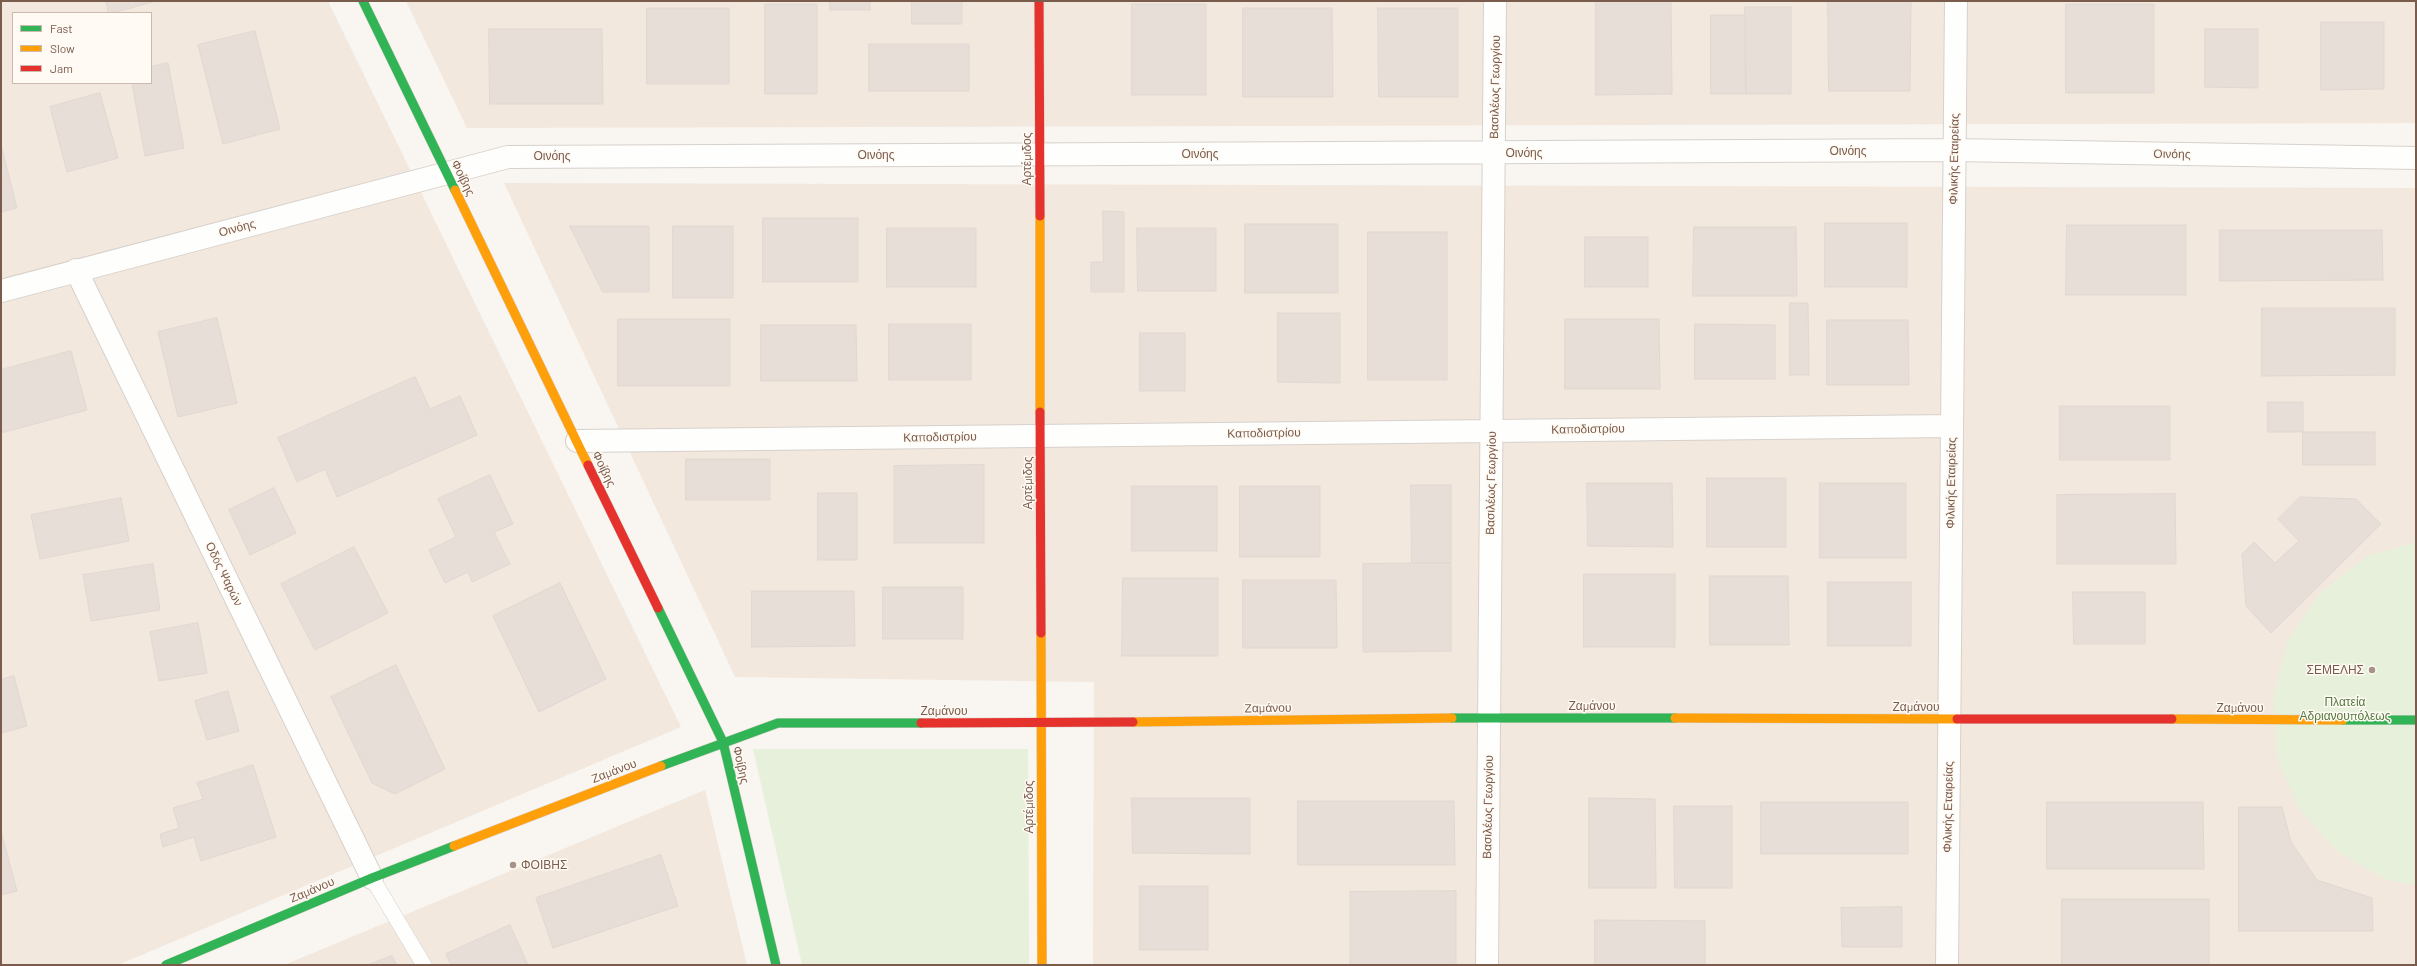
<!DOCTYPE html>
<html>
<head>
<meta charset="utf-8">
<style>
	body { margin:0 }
	#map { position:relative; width:2417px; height:966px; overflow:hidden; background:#f9f5f0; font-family:Barlow,sans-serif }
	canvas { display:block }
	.frame { position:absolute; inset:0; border:2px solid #7a5c4d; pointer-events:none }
	.legend { position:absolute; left:12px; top:12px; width:140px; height:72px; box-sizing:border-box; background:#fffaf3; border:1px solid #cabbb1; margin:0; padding:5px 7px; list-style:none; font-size:12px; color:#7a5c4d }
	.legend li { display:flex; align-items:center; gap:8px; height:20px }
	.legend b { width:20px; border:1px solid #cabbb1 }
</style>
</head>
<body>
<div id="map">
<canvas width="2417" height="966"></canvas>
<div class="frame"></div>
<ul class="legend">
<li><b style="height:5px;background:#30b455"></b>Fast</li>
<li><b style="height:5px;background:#ff9f0a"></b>Slow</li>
<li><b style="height:5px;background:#e5322d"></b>Jam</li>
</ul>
</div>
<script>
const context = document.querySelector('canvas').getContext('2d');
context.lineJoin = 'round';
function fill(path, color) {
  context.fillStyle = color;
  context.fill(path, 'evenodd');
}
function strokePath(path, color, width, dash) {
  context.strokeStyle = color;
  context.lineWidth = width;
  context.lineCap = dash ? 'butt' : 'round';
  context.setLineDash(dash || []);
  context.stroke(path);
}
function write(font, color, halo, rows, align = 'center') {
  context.font = font + ' Barlow,sans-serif';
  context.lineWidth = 3;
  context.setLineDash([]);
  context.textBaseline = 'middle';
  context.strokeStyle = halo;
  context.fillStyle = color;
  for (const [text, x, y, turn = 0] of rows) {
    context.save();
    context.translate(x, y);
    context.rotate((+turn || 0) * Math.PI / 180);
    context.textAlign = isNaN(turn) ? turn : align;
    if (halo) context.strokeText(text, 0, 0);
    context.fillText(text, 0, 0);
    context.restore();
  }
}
fill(new Path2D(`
	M1,1H328L681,727L118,965H1ZM13,13H151V83H13Z
	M406,1H2416V123L467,128Z
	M504,183L2416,188V965H1093L1094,682L735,677Z
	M705,790L747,965H284Z`), '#f2e8de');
fill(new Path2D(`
	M2416,542V885L2387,880L2338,852L2299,809L2277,757L2273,698L2288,640L2321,592L2368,556Z
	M753,749H1028L1029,965H802Z`), '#e7f0db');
const building = new Path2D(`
	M106,1H156L113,13H109Z
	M830,1H870V10H830Z
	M912,1H962V24H912Z
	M1828,1H1911L1910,91H1829Z
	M1596,3H1671L1672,94L1596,95Z
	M765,4H817V94H765Z
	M1132,4H1206V95H1132Z
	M2066,4H2154V93H2066Z
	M1745,7H1791V94H1746Z
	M647,8H729V84H647Z
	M1243,8H1332L1333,97H1243Z
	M1378,8H1458V97H1379Z
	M1711,15H1746V94H1711Z
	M2321,22H2384V89L2321,90Z
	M489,29H602L603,104H490Z
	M2205,29H2258V88L2205,87Z
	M255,31L280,129L223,144L198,45Z
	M869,44H969V91H869Z
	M168,63L184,148L145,156L132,83H151V67Z
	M100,93L118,158L67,172L50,107Z
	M1,145L17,208L1,212Z
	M1103,211L1124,212V292H1091V262H1103Z
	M763,218H858V282H763Z
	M1825,223H1907V287H1825Z
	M1245,224H1338V293H1245Z
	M2067,225H2186V295H2066Z
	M570,226H649V292H603Z
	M673,226H733V298H673Z
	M1694,227H1796L1797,296H1693Z
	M887,228H976V287H887Z
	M1137,228H1216V291H1138Z
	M2220,230H2382L2383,280L2220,281Z
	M1368,232H1447V380H1368Z
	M1585,237H1648V287H1585Z
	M1790,303H1808L1809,375H1790Z
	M2262,308H2395V375L2262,376Z
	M1278,313H1340V383L1278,382Z
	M217,318L237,403L178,417L158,332Z
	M618,319H730V386H618Z
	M1565,319H1659L1660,389H1565Z
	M1827,320H1908L1909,385H1827Z
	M889,324H971V380H889Z
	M1695,324L1775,325V379H1695Z
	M761,325H856L857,381H761Z
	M1140,333H1185V391H1140Z
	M71,351L87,410L1,433V370Z
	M415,377L430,409L460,396L477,435L337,497L325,469L297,482L278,438Z
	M2268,402H2303V432H2268Z
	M2060,406H2170V460H2060Z
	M2303,432H2375V465H2303Z
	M686,459H770V500H686Z
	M984,465V543H894V466Z
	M490,475L513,524L494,532L510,564L472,582L468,572L445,583L429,550L456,537L438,499Z
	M1707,478H1786V547H1707Z
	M1587,483H1672L1673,547L1588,546Z
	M1820,483H1906V558H1820Z
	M1411,485H1451V563H1412Z
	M1132,486H1217V551H1132Z
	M1240,486H1320V557H1240Z
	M274,488L296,533L250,555L229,510Z
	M818,493H857V560H818Z
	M2175,494L2176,564H2057V495Z
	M2300,497L2356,499L2381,524L2271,633L2246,606L2242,554L2254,542L2275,563L2299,541L2278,519Z
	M121,498L129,541L40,559L31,515Z
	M354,547L388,613L315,650L281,584Z
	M1451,563V651L1363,652V564Z
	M153,564L160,610L91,621L83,575Z
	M1584,574H1675V647H1584Z
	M1710,576H1788L1789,645H1710Z
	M1123,578H1218V656H1122Z
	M1243,580H1336L1337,648H1243Z
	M1828,582H1911V646H1828Z
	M560,583L606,679L539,712L493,616Z
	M883,587H963V639H883Z
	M752,591H854L855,646L752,647Z
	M2073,592H2145V644H2074Z
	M198,623L207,673L159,681L150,632Z
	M396,665L445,769L395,794L372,783L331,697Z
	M14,676L27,726L1,733V680Z
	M228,691L239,731L207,740L195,701Z
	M253,765L276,837L201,861L194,837L163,847L160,834L179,828L173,808L203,799L197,783Z
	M1132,798H1250V854L1133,853Z
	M1589,798L1655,799L1656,888H1589Z
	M1298,801H1454L1455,865H1298Z
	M1761,802H1908V854H1761Z
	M2047,802H2203L2204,869H2047Z
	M1674,806H1732V888H1675Z
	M2239,807H2282L2291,842L2317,880L2372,898L2373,931H2239Z
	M1,831L17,891L1,895Z
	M661,855L678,906L553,948L536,898Z
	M1140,886H1208V950H1140Z
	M1456,891V965H1350V892Z
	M2062,899H2209V965H2062Z
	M1902,907V947H1842L1841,908Z
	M1595,920L1705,921V965H1595Z
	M510,925L528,965H451L446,954Z
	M392,956L397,965H368Z`);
fill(building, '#e6ded7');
strokePath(building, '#e2d8d2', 1);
const lane = new Path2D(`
	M372,878L424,965`);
const street = new Path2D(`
	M76,270L372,878
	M1,291L508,157L1954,150L2416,158
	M577,441L1951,426
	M1487,965L1495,1
	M1947,965L1956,1`);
const fast = new Path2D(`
	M363,1L455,190
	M658,608L723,742L776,965
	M1452,718H1675
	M2343,720H2416
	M661,766L778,723H921
	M166,965L372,878L454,846`);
const slow = new Path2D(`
	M455,190L588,465
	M1040,216V412
	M1041,633L1042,965
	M1675,718L1957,719
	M2172,719L2343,720
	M1133,722L1452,718
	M454,846L661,766`);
const jam = new Path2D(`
	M1039,1L1040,216
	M1040,412L1041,633
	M588,465L658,608
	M1957,719H2172
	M921,723L1133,722`);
strokePath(lane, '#d7d1cb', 16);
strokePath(street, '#d7d1cb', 24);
strokePath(fast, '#d9d2cb', 10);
strokePath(slow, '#d9d2cb', 10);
strokePath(jam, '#d9d2cb', 10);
strokePath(lane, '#fefefd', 15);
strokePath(street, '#fefefd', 22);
strokePath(fast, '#30b455', 9);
strokePath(slow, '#ff9f0a', 9);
strokePath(jam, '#e5322d', 9);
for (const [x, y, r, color] of [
	[2372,670,4,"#a69286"],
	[513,865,4,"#a69286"]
]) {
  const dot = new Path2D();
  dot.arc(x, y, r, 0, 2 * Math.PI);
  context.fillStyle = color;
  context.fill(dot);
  strokePath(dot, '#fffaf3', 1.5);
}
write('12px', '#7a5c4d', '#fffaf3', [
	["Βασιλέως Γεωργίου",1495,87,-89],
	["Οινόης",1848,151],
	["Οινόης",1524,153],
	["Οινόης",1200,154],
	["Οινόης",2172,154,1],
	["Οινόης",876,155],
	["Οινόης",552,156],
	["Αρτέμιδος",1027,159,-90],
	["Φιλικής Εταιρείας",1954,159,-89],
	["Φοίβης",463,178,64],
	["Οινόης",237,228,-15],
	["Καποδιστρίου",1588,429,-1],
	["Καποδιστρίου",1264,433,-1],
	["Καποδιστρίου",940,437,-1],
	["Φοίβης",604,469,64],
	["Αρτέμιδος",1028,483,-90],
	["Βασιλέως Γεωργίου",1491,483,-89],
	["Φιλικής Εταιρείας",1951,483,-89],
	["Οδóς Ψαρών",224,574,64],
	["Ζαμάνου",1592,706],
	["Ζαμάνου",1916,707],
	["Ζαμάνου",1268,708,-1],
	["Ζαμάνου",2240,708],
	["Ζαμάνου",944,711],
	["Φοίβης",741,765,77],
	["Ζαμάνου",614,771,-21],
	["Αρτέμιδος",1029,807,-90],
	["Βασιλέως Γεωργίου",1488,807,-89],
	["Φιλικής Εταιρείας",1948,807,-89],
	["Ζαμάνου",312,890,-23]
]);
write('12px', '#7a5c4d', '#fffaf3', [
	["ΣΕΜΕΛΗΣ",2364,670],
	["ΦΟΙΒΗΣ",521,865,"left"]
], 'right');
write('12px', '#537a41', '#fffaf3', [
	["Πλατεία",2345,702],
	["Αδριανουπόλεως",2345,716]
]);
</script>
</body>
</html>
